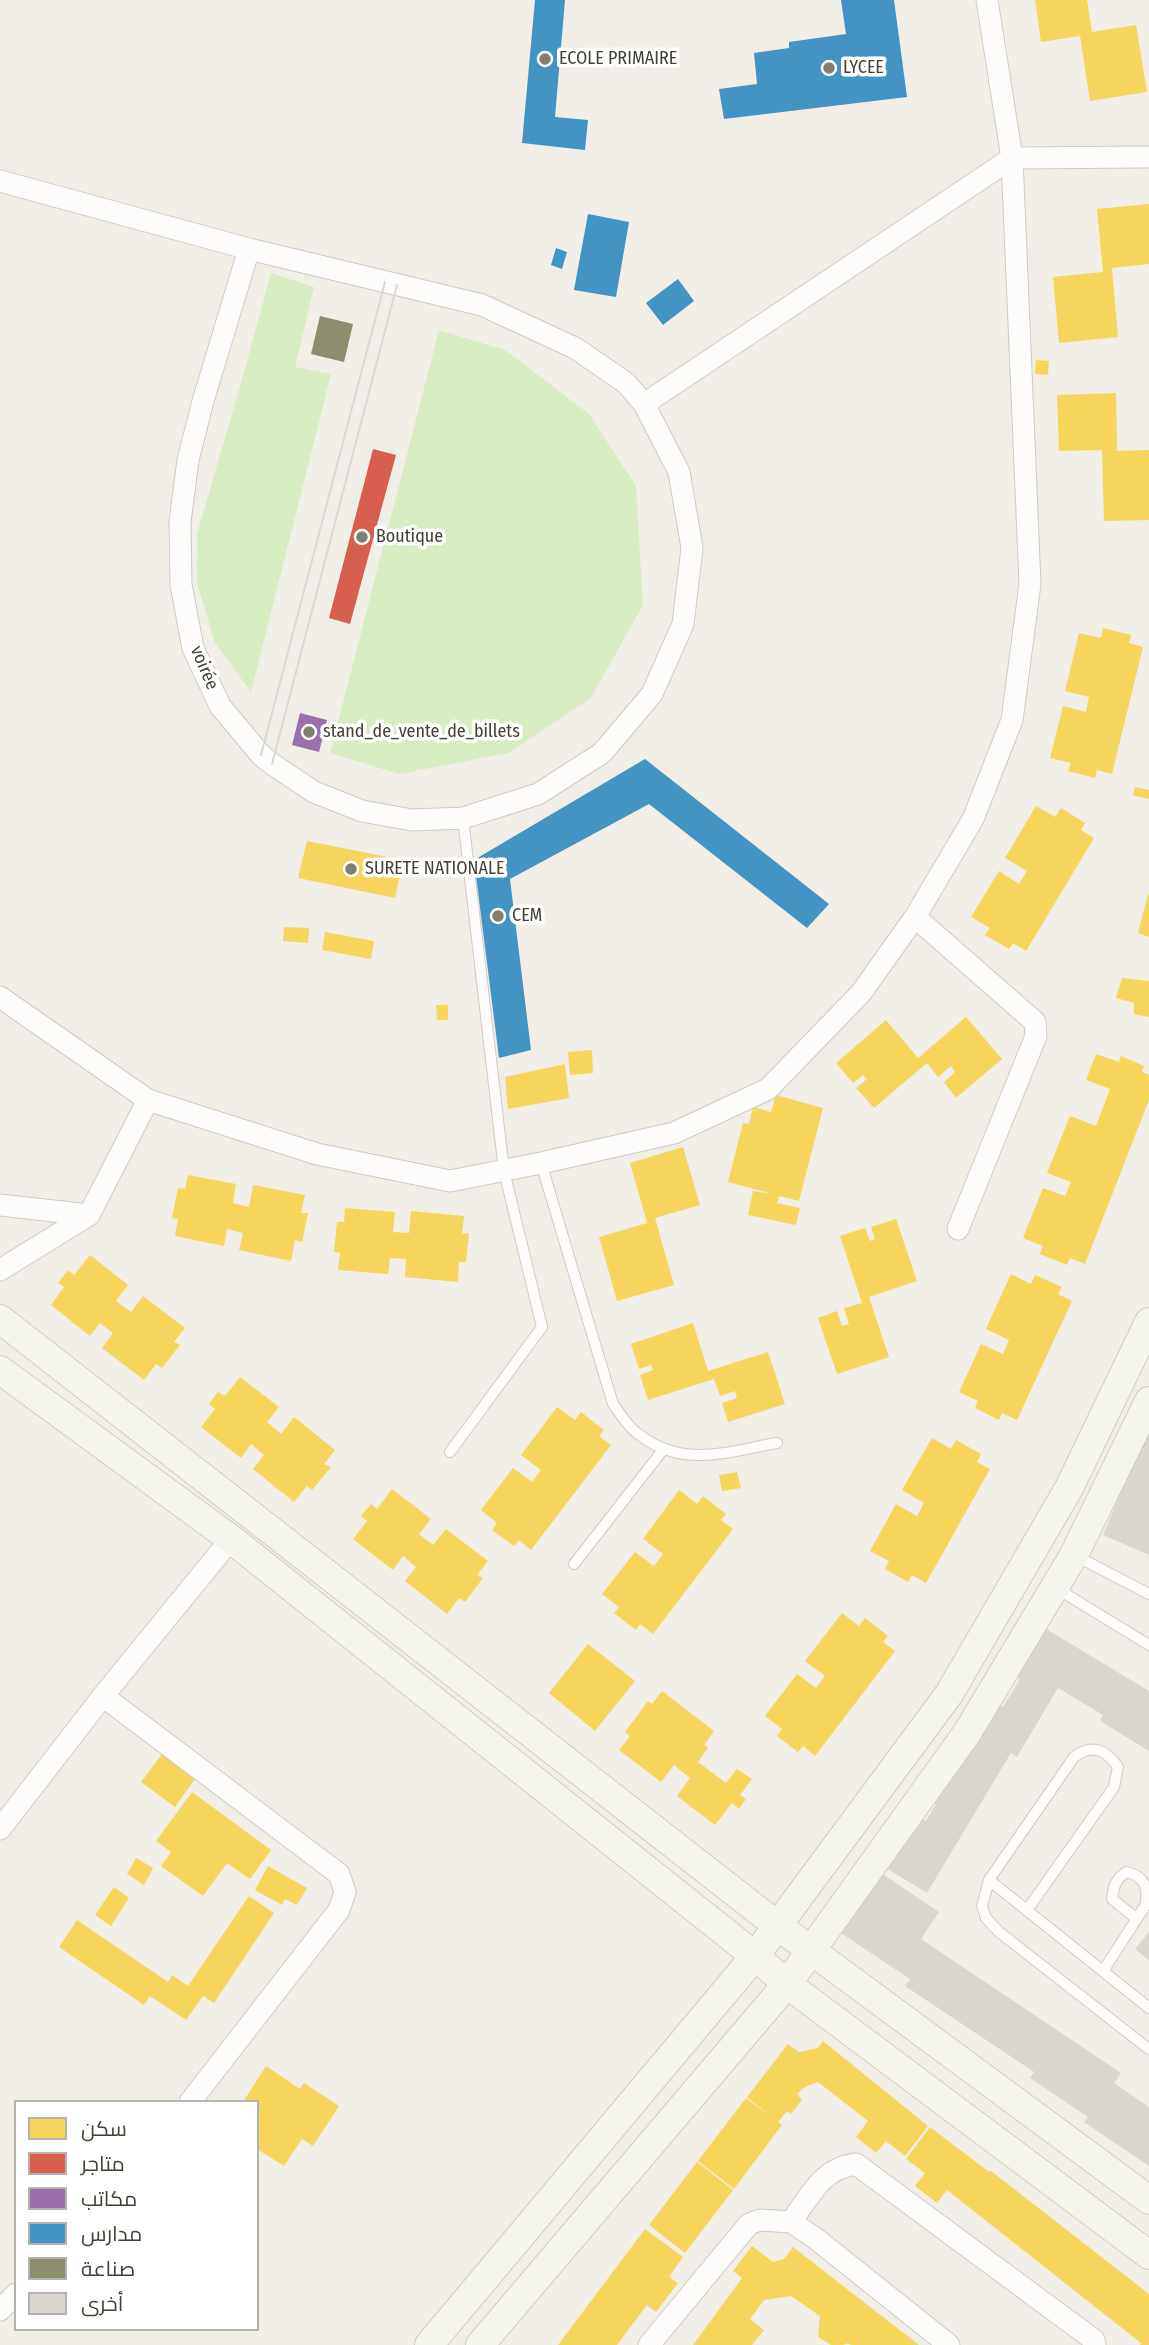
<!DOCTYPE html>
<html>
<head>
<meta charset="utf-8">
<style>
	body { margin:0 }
	#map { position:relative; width:1149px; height:2345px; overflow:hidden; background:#f0eee6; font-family:"Fira Sans Condensed",Cairo,sans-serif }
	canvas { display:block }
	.legend { position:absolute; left:14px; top:2100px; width:245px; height:231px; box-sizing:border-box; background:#fff; border:2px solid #b4b3ad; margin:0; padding:9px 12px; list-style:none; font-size:21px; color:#444033 }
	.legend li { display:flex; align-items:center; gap:14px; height:35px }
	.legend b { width:35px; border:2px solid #b4b3ad }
</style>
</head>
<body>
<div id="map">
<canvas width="1149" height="2345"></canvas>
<ul class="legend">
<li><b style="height:19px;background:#f6d55c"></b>سكن</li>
<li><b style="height:19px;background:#d6604d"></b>متاجر</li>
<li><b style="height:19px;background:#9970ab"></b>مكاتب</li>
<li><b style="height:19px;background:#4393c3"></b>مدارس</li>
<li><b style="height:19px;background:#8c8c6e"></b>صناعة</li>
<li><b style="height:19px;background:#d9d6ce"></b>أخرى</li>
</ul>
</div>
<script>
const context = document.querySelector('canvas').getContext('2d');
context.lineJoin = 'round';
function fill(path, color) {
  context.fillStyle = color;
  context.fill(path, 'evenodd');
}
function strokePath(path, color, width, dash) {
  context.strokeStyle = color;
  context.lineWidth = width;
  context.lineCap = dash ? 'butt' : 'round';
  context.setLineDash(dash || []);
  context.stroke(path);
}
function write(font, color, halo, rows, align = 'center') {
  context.font = font + ' "Fira Sans Condensed",sans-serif';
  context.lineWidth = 7;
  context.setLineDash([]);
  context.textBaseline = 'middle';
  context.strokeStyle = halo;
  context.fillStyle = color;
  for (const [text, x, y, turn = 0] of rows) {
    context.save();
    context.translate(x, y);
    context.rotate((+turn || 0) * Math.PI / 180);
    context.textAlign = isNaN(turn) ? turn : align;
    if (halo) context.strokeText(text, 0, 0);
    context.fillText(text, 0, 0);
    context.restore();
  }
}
fill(new Path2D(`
	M271,273L314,287L295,367L331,374L251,692L215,643L197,583V534L241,383Z
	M439,330L505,350L589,414L636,486L643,605L591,698L509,753L399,774L330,753Z`), '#d8ecc4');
fill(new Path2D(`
	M1035,0H1087L1092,32L1136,25L1147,92L1090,101L1080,36L1041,42Z
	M1149,204V264L1112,268L1118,337L1059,343L1053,277L1103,272L1097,209Z
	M1036,360L1049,361L1048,375L1035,374Z
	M1116,393L1117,451L1149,450V520L1104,521L1102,450L1059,451L1057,395Z
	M1103,628L1131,635L1129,643L1143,647L1112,774L1097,770L1095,778L1068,771L1071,763L1050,758L1063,706L1086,712L1089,697L1065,691L1079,633L1101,638Z
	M1135,787L1149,790V799L1133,795Z
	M1036,806L1055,817L1061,808L1085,823L1081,830L1094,838L1026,951L1013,943L1009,949L985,935L990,928L971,917L999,871L1019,884L1027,871L1005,858Z
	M307,841L403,860L395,898L298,878Z
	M1148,894H1149V937L1138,933Z
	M284,927L309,928L308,943L283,941Z
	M325,932L374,941L371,959L322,950Z
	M1122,978L1149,981V1017L1134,1014V1003L1116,998Z
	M436,1005H448V1020H437Z
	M966,1017L1002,1059L956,1098L944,1082L955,1072L951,1066L938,1077L927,1063L874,1108L856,1088L867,1079L863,1075L853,1083L836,1063L886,1020L918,1058Z
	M592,1050L593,1073L570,1075L568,1052Z
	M1096,1054L1119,1062L1121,1056L1144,1066L1142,1072L1149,1075V1100L1085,1264L1070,1258L1067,1265L1040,1254L1043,1246L1023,1238L1043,1188L1065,1196L1071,1182L1047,1173L1070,1116L1096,1126L1110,1089L1086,1080Z
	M565,1064L569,1098L508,1109L505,1077Z
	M776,1095L823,1108L799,1201L779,1196L777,1203L800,1208L796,1225L748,1215L753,1191L773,1194L728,1182L743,1123L749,1124L753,1107L771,1112Z
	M683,1147L700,1205L655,1218L674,1285L617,1301L599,1237L647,1223L630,1163Z
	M188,1175L236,1184L233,1203L249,1207L253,1185L305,1195L301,1213H308L302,1242L295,1240L291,1261L239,1250L243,1233L227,1229L224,1246L175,1236L178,1219L172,1218L178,1188L185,1189Z
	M345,1208L395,1212L393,1232L409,1233L411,1211L464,1216L462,1234L469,1233L466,1262H459L458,1282L405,1277L406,1259L390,1258L388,1274L338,1270L340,1253L334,1252L337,1222H344Z
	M896,1219L917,1281L869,1297L889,1357L837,1374L818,1318L837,1311L842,1326L849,1324L844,1308L862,1303L840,1236L865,1228L870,1241L875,1239L871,1227Z
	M90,1255L128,1285L116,1301L131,1312L143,1296L185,1328L174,1342L180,1345L162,1368L156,1364L144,1380L102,1348L113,1333L100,1323L90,1336L51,1305L64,1287L58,1283L68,1270L74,1275Z
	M1011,1274L1031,1284L1035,1275L1062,1287L1058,1294L1072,1301L1017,1420L1002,1413L999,1420L975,1408L978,1401L959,1392L981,1344L1003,1354L1009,1340L986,1329Z
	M693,1323L708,1371L768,1352L785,1404L728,1422L722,1403L737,1398L735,1391L720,1396L714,1379L648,1400L640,1375L653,1370L651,1365L639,1369L631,1344Z
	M240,1377L279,1407L267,1422L281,1434L294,1417L335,1450L324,1464L331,1467L312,1490L307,1486L294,1502L253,1469L264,1455L251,1444L241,1458L201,1427L215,1409L209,1404L218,1392L225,1396Z
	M557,1407L575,1420L581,1412L604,1430L599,1436L611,1445L531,1550L519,1540L514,1546L492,1530L497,1523L481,1510L513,1468L532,1482L541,1470L521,1455Z
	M932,1438L951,1449L956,1440L981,1454L977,1462L990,1469L926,1583L912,1575L908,1582L885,1569L889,1561L870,1551L896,1504L917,1516L924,1503L902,1490Z
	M737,1472L741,1488L722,1491L719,1475Z
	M392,1489L431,1519L419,1534L433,1545L446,1529L488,1561L477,1575L483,1578L465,1602L459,1598L447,1614L405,1581L416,1567L403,1556L393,1570L353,1539L367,1521L361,1516L371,1504L377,1509Z
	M679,1490L697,1504L703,1496L726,1514L721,1520L733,1529L653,1634L640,1624L636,1630L614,1613L619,1607L602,1594L635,1552L654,1566L663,1554L643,1539Z
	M842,1613L859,1626L865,1618L888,1636L883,1642L895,1651L815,1756L803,1746L798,1752L777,1736L782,1729L765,1716L797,1674L816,1688L825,1676L805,1661Z
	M588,1644L635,1681L595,1731L549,1693Z
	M662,1691L714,1731L704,1745L708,1748L698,1762L726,1783L737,1769L752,1779L740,1795L746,1799L739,1809L732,1803L715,1825L677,1796L690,1778L674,1765L661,1782L619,1750L630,1736L625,1732L648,1701L652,1704Z
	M162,1754L195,1779L175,1807L141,1782Z
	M192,1792L271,1850L250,1879L227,1863L203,1896L161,1866L171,1852L156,1841Z
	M136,1858L153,1868L144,1885L127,1874Z
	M268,1866L307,1888L297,1905L285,1899L282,1905L255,1890Z
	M114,1887L129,1898L111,1926L95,1915Z
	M249,1896L274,1913L214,2003L203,1996L186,2020L150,1996L144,2005L59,1947L77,1920L168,1982L172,1975L188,1986Z
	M823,2041L928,2126L905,2156L886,2141L876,2153L856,2137L868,2121L818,2082L805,2087L797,2094L802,2100L791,2114L787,2111L778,2122L782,2125L734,2189L698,2161L746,2098L773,2118L747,2097L788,2044L799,2052L818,2048Z
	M266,2066L300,2089L304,2083L339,2106L313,2146L302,2139L284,2166L257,2149V2102H243Z
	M930,2127L989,2172L991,2171L1149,2294V2345H1140L1141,2343L947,2190L937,2203L915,2186L925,2173L906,2159Z
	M697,2162L733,2190L685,2253L649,2225Z
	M645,2229L683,2257L669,2277L678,2283L656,2312L647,2305L617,2345H558Z
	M752,2246L773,2262L784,2259L793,2247L919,2345H851L848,2343L843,2345H831L818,2337L820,2316L791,2296L764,2300L750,2319L764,2330L752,2345H693L742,2278L733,2271Z`), '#f6d55c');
fill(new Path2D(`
	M373,449L396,455L350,624L329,618Z`), '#d6604d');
fill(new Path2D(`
	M300,713L327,720L319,752L292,745Z`), '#9970ab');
fill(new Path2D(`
	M535,0H565L555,117L588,120L585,150L522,143Z
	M841,0H894L907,97L724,119L719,89L757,84L754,53L789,48V42L846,34Z
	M588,214L629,222L616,297L574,290Z
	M556,248L567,252L562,269L551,265Z
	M678,279L694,301L663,325L646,303Z
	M645,759L829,904L807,928L649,804L510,879L531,1050L499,1058L474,860Z`), '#4393c3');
fill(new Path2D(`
	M320,316L353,324L344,362L311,354Z`), '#8c8c6e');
fill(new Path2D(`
	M1149,1425V1555L1103,1535Z
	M1043,1627L1149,1691V1751L1100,1721L1103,1715L1058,1688L1017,1757L1011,1753L927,1893L886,1868L918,1816L926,1821L936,1804L932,1802L993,1701L1003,1707L1020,1679L1014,1676Z
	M878,1871L939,1912L921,1939L1121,2073L1114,2083L1149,2107V2166L1084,2122L1088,2117L1030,2078L1034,2072L905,1986L910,1979L838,1931Z
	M1149,1932V1960L1135,1949Z`), '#d9d6ce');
const service = new Path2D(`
	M541,1163L613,1404C620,1413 627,1426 637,1433C682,1469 725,1452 777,1443
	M450,1452L542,1327L504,1171L463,818
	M1074,1555L1149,1594
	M574,1564L663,1450
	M1056,1588L1149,1645
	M989,1880L1149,2008
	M1027,1910L1114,1787L1118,1767C1106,1750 1093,1743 1074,1757L989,1880L982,1906L986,1918L999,1932L1149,2049
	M1103,1971L1145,1906C1149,1888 1145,1876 1126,1872C1116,1879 1113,1887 1112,1899L1137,1919`);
const minor = new Path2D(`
	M0,181L249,249
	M249,249L482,305L575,348L626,383L644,404L679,472L692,548L683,624L652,694L602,753L538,794L463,818L412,820L362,811L314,792L272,764L261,755L220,706L193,648L181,585L180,522L188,460L203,401Z
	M644,404L1012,158L1149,157
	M915,917L1035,1022L1036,1036L958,1229
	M0,997L148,1100L317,1154L450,1181L541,1163L674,1133L768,1089L861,993L915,917L973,819L1012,720L1030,584L1012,158L987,0
	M0,1205L89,1215
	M0,1270L89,1215L148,1100
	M103,1696L339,1874L345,1892L339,1910L190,2102
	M0,1829L103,1696L231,1539
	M791,2222C810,2196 822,2168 856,2164L1094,2340L1095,2345
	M0,2310L16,2294
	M649,2345L749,2224L760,2220L791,2222L815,2238L949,2345`);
const secondary = new Path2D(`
	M0,1319L778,1926L1149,2200
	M0,1370L231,1539L755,1956L787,1984L1149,2255
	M429,2345L755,1956L949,1694L1069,1488L1149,1322
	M480,2345L787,1984L967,1733L1074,1555L1149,1401`);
strokePath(service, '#cdcbc4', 12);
strokePath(minor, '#cdcbc4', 23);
strokePath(secondary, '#ceccbd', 30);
strokePath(service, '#fdfcfb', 10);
strokePath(minor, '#fdfcfb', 21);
strokePath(secondary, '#f6f5ed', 28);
strokePath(new Path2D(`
	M261,755L385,282
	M272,764L397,285`), '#d8d8d7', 2);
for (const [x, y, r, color] of [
	[545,59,7,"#807d72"],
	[829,68,7,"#807d72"],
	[362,537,7,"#807d72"],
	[309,732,7,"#807d72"],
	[351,869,7,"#807d72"],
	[498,916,7,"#807d72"]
]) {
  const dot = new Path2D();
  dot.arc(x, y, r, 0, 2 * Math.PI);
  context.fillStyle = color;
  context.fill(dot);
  strokePath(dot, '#fff', 2.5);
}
write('18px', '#444033', '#fff', [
	["ECOLE PRIMAIRE",559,59],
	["LYCEE",843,68],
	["Boutique",376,537],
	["stand_de_vente_de_billets",323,732],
	["SURETE NATIONALE",365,869],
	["CEM",512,916]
], 'left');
write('18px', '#444033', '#fff', [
	["voirée",204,668,67]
]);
</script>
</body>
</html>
